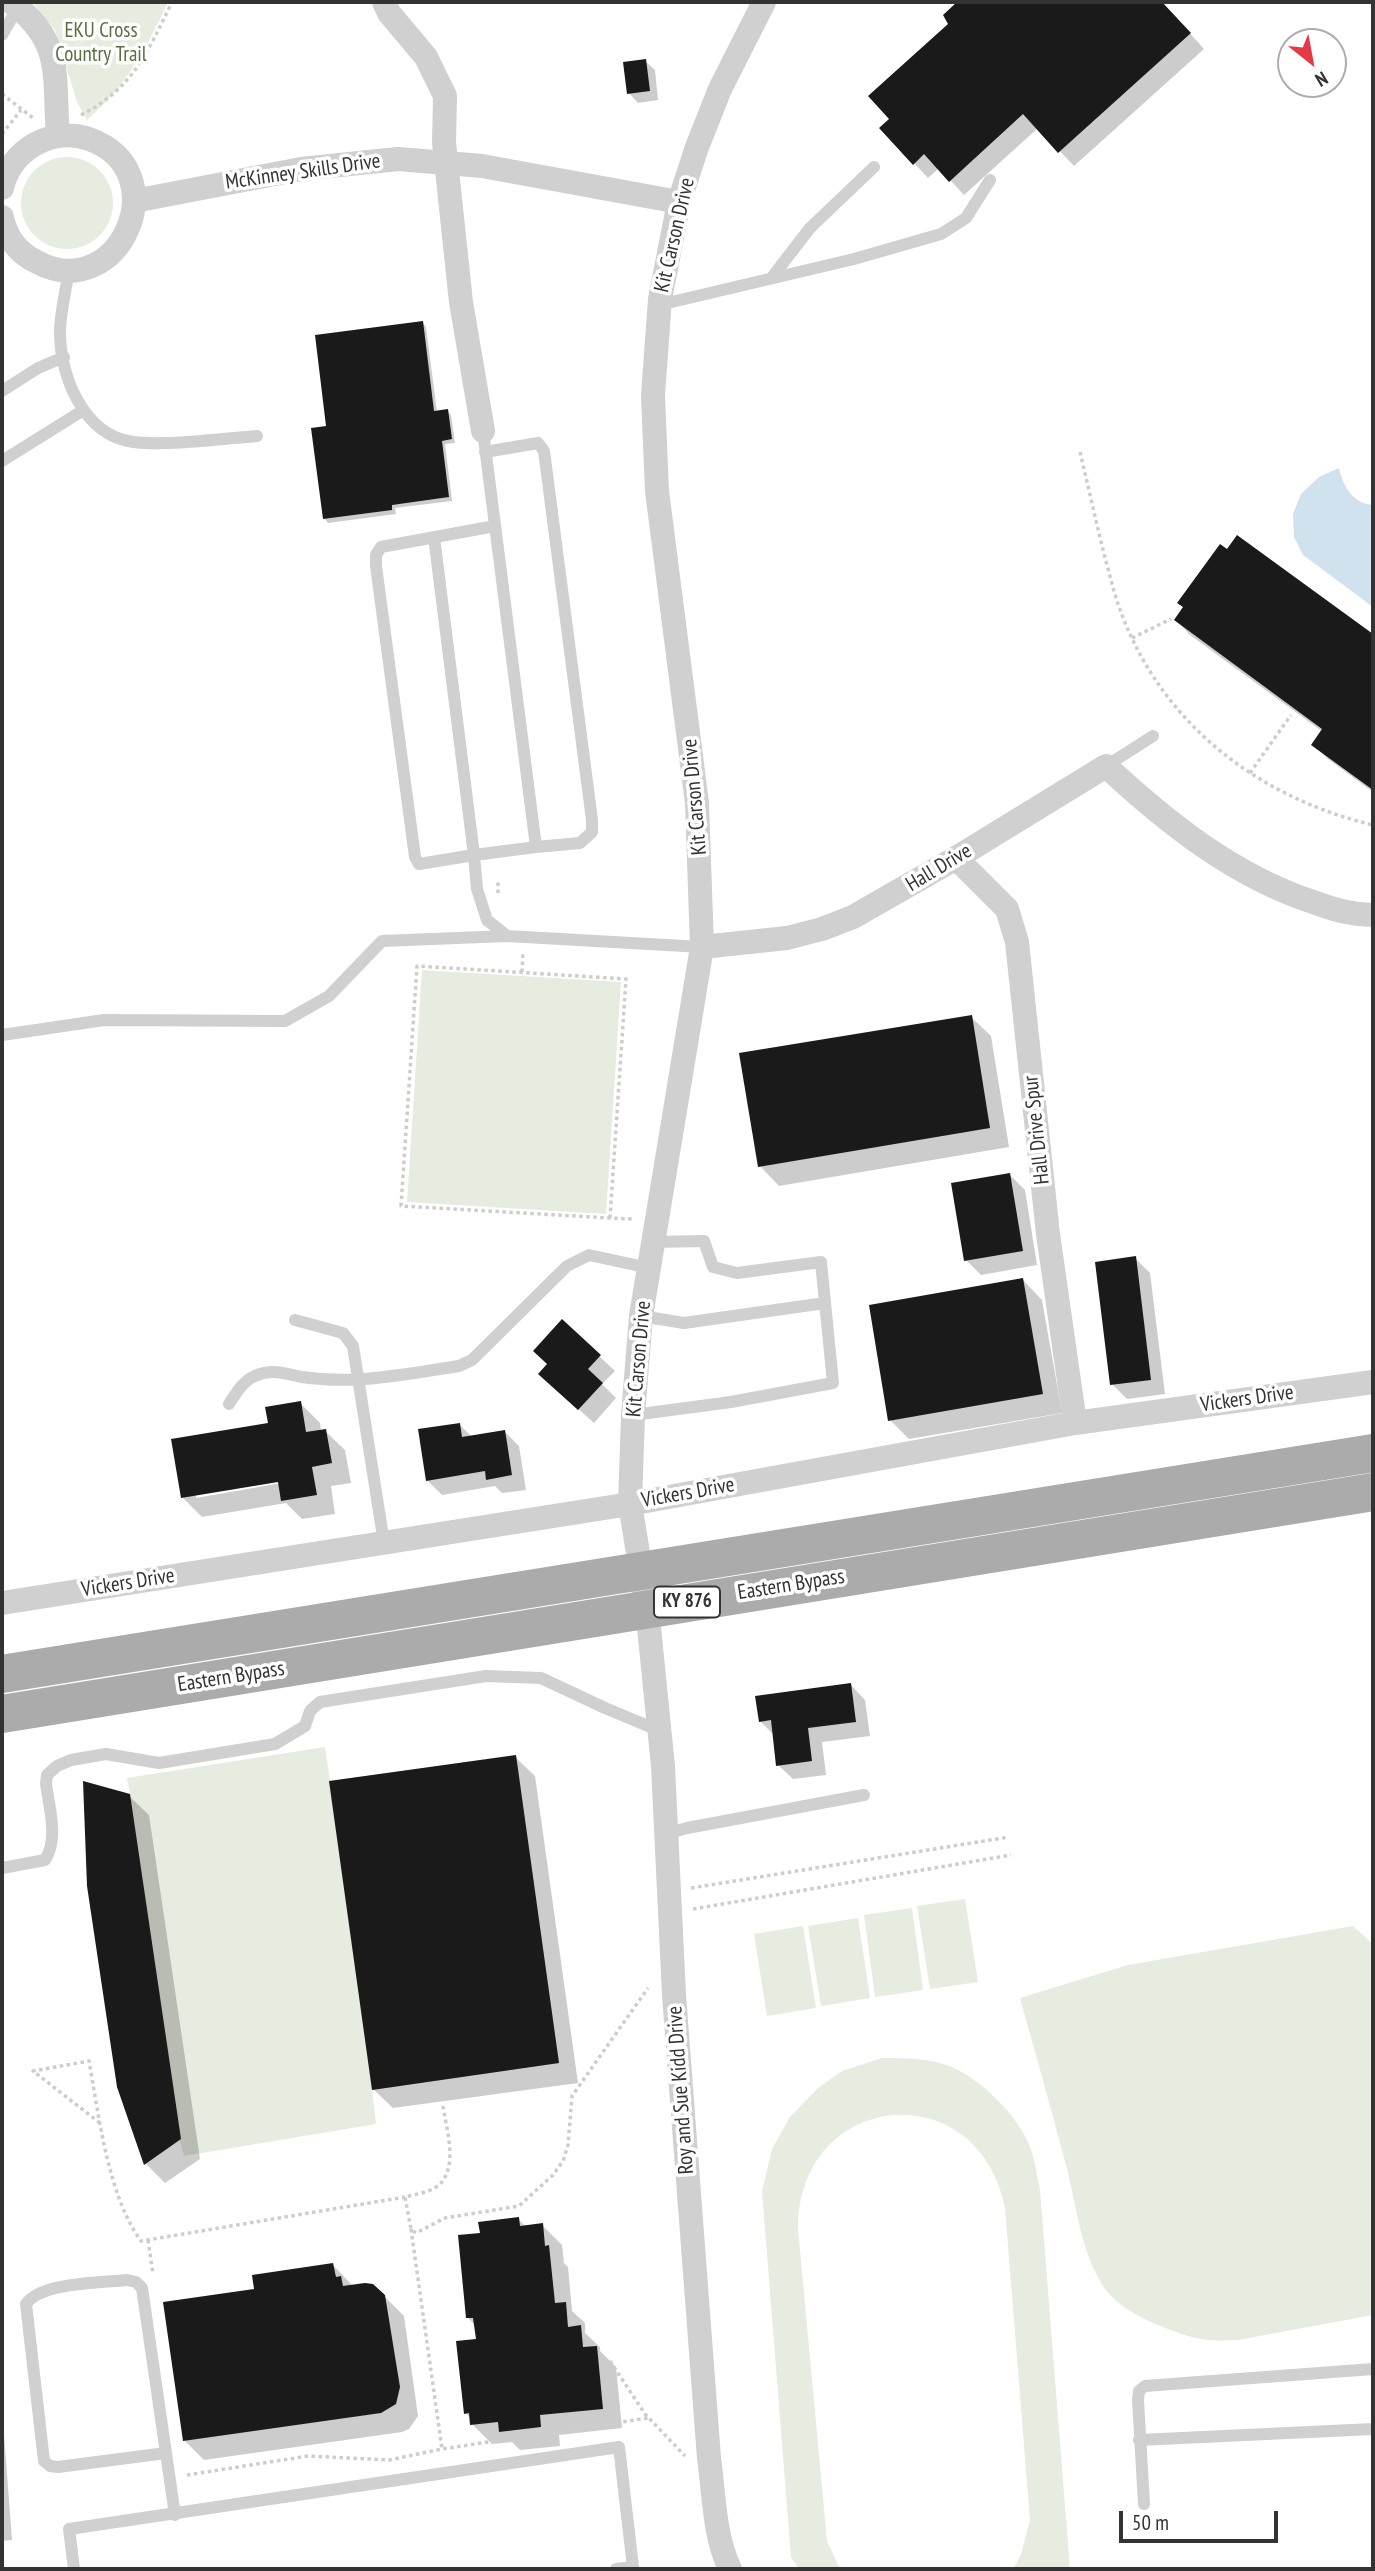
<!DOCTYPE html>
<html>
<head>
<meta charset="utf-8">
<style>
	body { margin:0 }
	#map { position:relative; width:1375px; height:2571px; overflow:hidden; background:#fff; font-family:"PT Sans Narrow",sans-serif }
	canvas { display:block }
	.frame { position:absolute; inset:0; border:4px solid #333; pointer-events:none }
	.north { position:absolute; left:1277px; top:28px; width:70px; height:70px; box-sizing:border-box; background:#fff; border:2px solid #adadad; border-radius:50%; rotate:149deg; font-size:19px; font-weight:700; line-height:28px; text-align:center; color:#333 }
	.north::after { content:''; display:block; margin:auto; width:24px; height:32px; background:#e63946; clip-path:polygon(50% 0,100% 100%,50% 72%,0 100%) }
	.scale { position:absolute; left:1119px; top:2511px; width:159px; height:32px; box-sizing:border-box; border:4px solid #333; border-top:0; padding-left:9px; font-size:21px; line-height:24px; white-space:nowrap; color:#333; -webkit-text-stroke:5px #fff; paint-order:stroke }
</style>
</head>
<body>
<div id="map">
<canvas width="1375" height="2571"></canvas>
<div class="frame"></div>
<div class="north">N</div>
<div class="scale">50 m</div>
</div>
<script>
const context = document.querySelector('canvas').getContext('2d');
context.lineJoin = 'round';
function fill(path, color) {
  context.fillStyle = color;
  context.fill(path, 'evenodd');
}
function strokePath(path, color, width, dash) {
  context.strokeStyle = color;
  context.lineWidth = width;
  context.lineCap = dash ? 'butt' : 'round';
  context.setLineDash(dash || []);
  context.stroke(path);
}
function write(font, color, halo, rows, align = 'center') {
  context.font = font + ' "PT Sans Narrow",sans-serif';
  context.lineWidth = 7;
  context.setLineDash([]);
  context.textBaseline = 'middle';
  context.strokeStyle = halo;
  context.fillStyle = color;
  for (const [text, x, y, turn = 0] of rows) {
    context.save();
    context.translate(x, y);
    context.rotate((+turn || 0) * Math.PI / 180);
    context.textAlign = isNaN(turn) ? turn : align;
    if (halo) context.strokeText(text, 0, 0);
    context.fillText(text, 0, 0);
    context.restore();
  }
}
fill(new Path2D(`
	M32,2H168C146,49 127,85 87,120L77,102L55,30Z
	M21 203a46 46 0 1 1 92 0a46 46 0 1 1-92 0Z
	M422,970L621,982L606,1214L407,1202Z
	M325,1747L330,1781L516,1755L559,2063L372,2090L376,2124L184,2156L83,1781L130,1794L127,1778Z
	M965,1899L978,1982L930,1989L917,1906Z
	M912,1908L923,1990L875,1997L864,1915Z
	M858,1918L870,1998L821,2006L808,1926Z
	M803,1926L816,2008L767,2016L754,1934Z
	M1353,1926L1373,1944V2315L1238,2340C1220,2341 1202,2341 1185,2335C1158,2326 1119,2311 1103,2286C1081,2251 1077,2209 1067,2169C1052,2112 1036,2055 1020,1998L1128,1965Z
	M882,2058C905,2058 930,2058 952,2067C982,2080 1019,2117 1030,2147C1035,2161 1037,2176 1040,2190L1070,2569H1013L1021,2555L1030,2520L1005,2208C978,2072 798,2090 798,2229L827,2541L840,2569H799L791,2557L762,2191L772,2149L790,2117L818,2088L842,2071Z`), '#e6ecdf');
fill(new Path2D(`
	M1339,468C1343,486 1353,504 1373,505V607L1303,555L1294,537L1293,514L1301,494L1319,477Z`), '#cfe2ee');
fill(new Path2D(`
	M959,2H1162L1204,49L1074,166L1038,128L964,195L939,168L928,178L914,163L891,119L951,24L945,15Z
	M645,61L655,70L658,100L638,103L629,93Z
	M422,322L426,327L437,412L447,411L451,415L455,443L445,444L452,501L395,508L396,514L328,523L324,518L328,427Z
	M1237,537L1373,637V792L1328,759L1314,745L1323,732L1190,635L1176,620Z
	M971,1017L991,1036L1009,1147L779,1186L760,1166Z
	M1010,1175L1025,1190L1037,1265L981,1275L966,1260Z
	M1135,1258L1150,1273L1165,1394L1127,1399L1112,1384Z
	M1023,1280L1042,1300L1062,1413L909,1439L890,1420Z
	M562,1321L615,1371L602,1384L616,1398L594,1423L555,1388L549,1365Z
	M300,1403L320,1423L321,1431H325L345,1450L351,1483L331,1486L335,1514L302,1519L286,1503L202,1517L183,1498L270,1424ZM286,1479L287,1482L196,1498V1494Z
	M459,1424L472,1437L504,1431L519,1446L526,1490L502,1493L495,1486L442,1495L427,1480Z
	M851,1685L865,1700L870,1736L822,1742L826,1775L793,1779L778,1765L774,1735L760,1721Z
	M515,1757L535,1776L578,2083L393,2108L373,2089Z
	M129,1796L149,1815L200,2159L165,2183L146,2164Z
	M518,2219L526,2227L542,2225L562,2245L564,2263L568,2267L572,2311L585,2323V2333L600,2347V2351L616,2367L622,2428L559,2435L560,2446L520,2450L512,2442L492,2444L472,2424L471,2419L466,2413L478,2340L476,2326L468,2318L482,2234Z
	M333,2265L353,2286L384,2296L404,2316L418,2416L409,2429L402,2432L204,2460L185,2441L256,2291Z
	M2,2408L12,2540L2,2541Z`), '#0003');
fill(new Path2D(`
	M957,2H1162L1191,33L1058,153L1023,114L949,182L924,154L913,165L879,128L889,119L868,96L948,24L943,15Z
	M646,59L650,91L627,94L623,62Z
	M423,321L434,411L448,409L452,439L442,441L449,497L392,505V510L323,519L311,428L326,426L315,335Z
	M1237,535L1373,634V790L1311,745L1322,729L1174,620L1183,607L1177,603L1220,544L1227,549Z
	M972,1015L990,1128L758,1167L739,1053Z
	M1010,1173L1023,1251L964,1261L951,1183Z
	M1136,1256L1151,1380L1110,1385L1095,1262Z
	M1023,1278L1043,1394L888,1421L869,1305Z
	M562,1319L601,1355L588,1369L603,1383L578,1410L538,1374L547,1364L533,1351Z
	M301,1401L306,1432L326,1429L332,1463L312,1467L317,1495L281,1501L278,1482L181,1498L171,1439L268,1423L265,1407Z
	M460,1423L462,1437L505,1430L512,1475L486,1480L485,1471L426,1481L418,1429Z
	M851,1683L856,1722L808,1728L812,1761L776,1766L771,1720L759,1722L755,1696Z
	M516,1755L559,2063L372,2090L329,1781Z
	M83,1781L130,1794L181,2139L144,2165L117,2087L87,1886Z
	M519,2217L520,2226L543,2223L545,2246L549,2245L555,2303L566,2302L568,2327L581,2325L583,2347L597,2346L603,2409L540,2415L541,2427L499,2432L498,2422L470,2425L469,2413L464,2414L456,2341L476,2339L473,2318H466L458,2235L480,2233L478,2222Z
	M333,2263L336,2277L341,2276L343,2286L365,2283L373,2284L385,2295L400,2387L396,2404L381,2413L183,2441L163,2302L254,2289L252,2275Z`), '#1a1a1a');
strokePath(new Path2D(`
	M2,94L33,118
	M81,115C133,89 148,51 172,2
	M2,134L21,110
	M1080,452C1091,498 1101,545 1114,591C1150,714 1251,796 1373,825
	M1132,638L1171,619
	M1250,773L1291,715
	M498,893V881
	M522,972L523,953
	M610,1218L626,979L417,966L401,1206L610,1218L633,1219
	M691,1888L1009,1837
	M693,1909L1011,1855
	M443,2106C446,2128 458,2163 441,2183C433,2192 416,2194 405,2197L411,2229L416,2233L445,2218L519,2206L553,2175L563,2161L568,2145L572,2096L648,1988
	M100,2123L33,2071L89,2061C99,2116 108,2196 141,2241L405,2197
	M411,2229L442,2449
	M148,2240L153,2274
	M610,2361L645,2414L685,2456
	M187,2475L308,2456L389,2460L442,2449L648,2418`), '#cdcdcd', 3.5, [3.5, 3.5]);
strokePath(new Path2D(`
	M2,35L18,7
	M69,270C66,289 61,309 60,329C59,373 82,435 133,442C168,446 220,439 257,436
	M773,276L810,228L874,167
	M659,305L854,259L941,234L966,218L990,180
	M2,391L38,368L64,357
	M483,431L536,847L474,855L477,889L487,920L507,936L702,947
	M485,452L538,443L544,451L592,820V832L580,843L536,847
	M2,461L82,411
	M434,537L474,855L419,864L415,857L376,566V555L381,547L495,526
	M1106,766L1153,736
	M2,1035L104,1020L285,1021L329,996L382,941L507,936
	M641,1316L684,1323L825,1303
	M295,1320L343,1333L353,1346L384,1543
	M229,1404C236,1393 243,1381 255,1376C272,1368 285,1374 302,1377C356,1385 405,1374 459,1366L472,1360L567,1266L589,1255L649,1268
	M633,1415L731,1402L833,1383L821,1262L737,1273L713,1267L704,1241L654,1242
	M666,1834L687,1828L864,1795
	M2,1868L45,1860C59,1839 49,1807 46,1784L47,1775L57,1766L71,1760L106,1754L159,1763L275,1744L305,1726L310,1711L320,1702L486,1676L541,1678L605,1708L660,1731
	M1139,2440L1373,2429
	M166,2453L58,2467L50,2466L44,2461L26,2304C41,2282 101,2283 127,2280L136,2282L142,2288L175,2515
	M1144,2504L1138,2400L1139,2391L1145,2386L1373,2369
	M74,2569L69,2529L619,2447L633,2567L616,2569`), '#d0d0d0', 12);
strokePath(new Path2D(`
	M11,2C65,42 53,77 58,136
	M384,2L389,13L426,57L445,96L444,142L461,302L483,431
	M2,188C11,150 51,126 89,139C179,171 119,306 37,262C18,253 6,237 2,217
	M134,201L301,169L398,159L482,166L679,202
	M956,858L1007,909L1017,942L1048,1234L1075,1423
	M702,947L787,938L822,929L853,917L956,858L1106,766C1167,823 1235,877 1316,903C1335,910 1352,915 1373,915
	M2,1603L630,1504L1075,1423L1373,1382
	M730,2569C714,2536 714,2494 709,2458L674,1995L663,1766L647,1608L630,1504L633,1415L641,1316L702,947L697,803L657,491L653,395L660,299L679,202L697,147L720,89L764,2`), '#d0d0d0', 24);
strokePath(new Path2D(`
	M2,1674L1373,1453
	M2,1714L1373,1492`), '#ababab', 38);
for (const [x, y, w] of [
	[687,1602,66]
]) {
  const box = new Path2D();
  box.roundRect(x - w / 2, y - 15.5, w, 31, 5);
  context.fillStyle = '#fff';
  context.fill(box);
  strokePath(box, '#333', 2);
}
write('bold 19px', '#333', null, [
	["KY 876",687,1602]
]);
write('21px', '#56703f', '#fff', [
	["EKU Cross",101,31],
	["Country Trail",101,55]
]);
write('21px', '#333', '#fff', [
	["McKinney Skills Drive",303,172,-8],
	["Kit Carson Drive",675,235,-77],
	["Kit Carson Drive",695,797,-95],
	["Hall Drive",939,868,-31],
	["Hall Drive Spur",1037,1130,-96],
	["Kit Carson Drive",639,1359,-85],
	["Vickers Drive",1247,1399,-8],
	["Vickers Drive",688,1493,-10],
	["Vickers Drive",128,1583,-9],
	["Eastern Bypass",791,1585,-9],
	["Eastern Bypass",231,1677,-9],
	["Roy and Sue Kidd Drive",681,2090,-94]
]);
</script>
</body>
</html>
